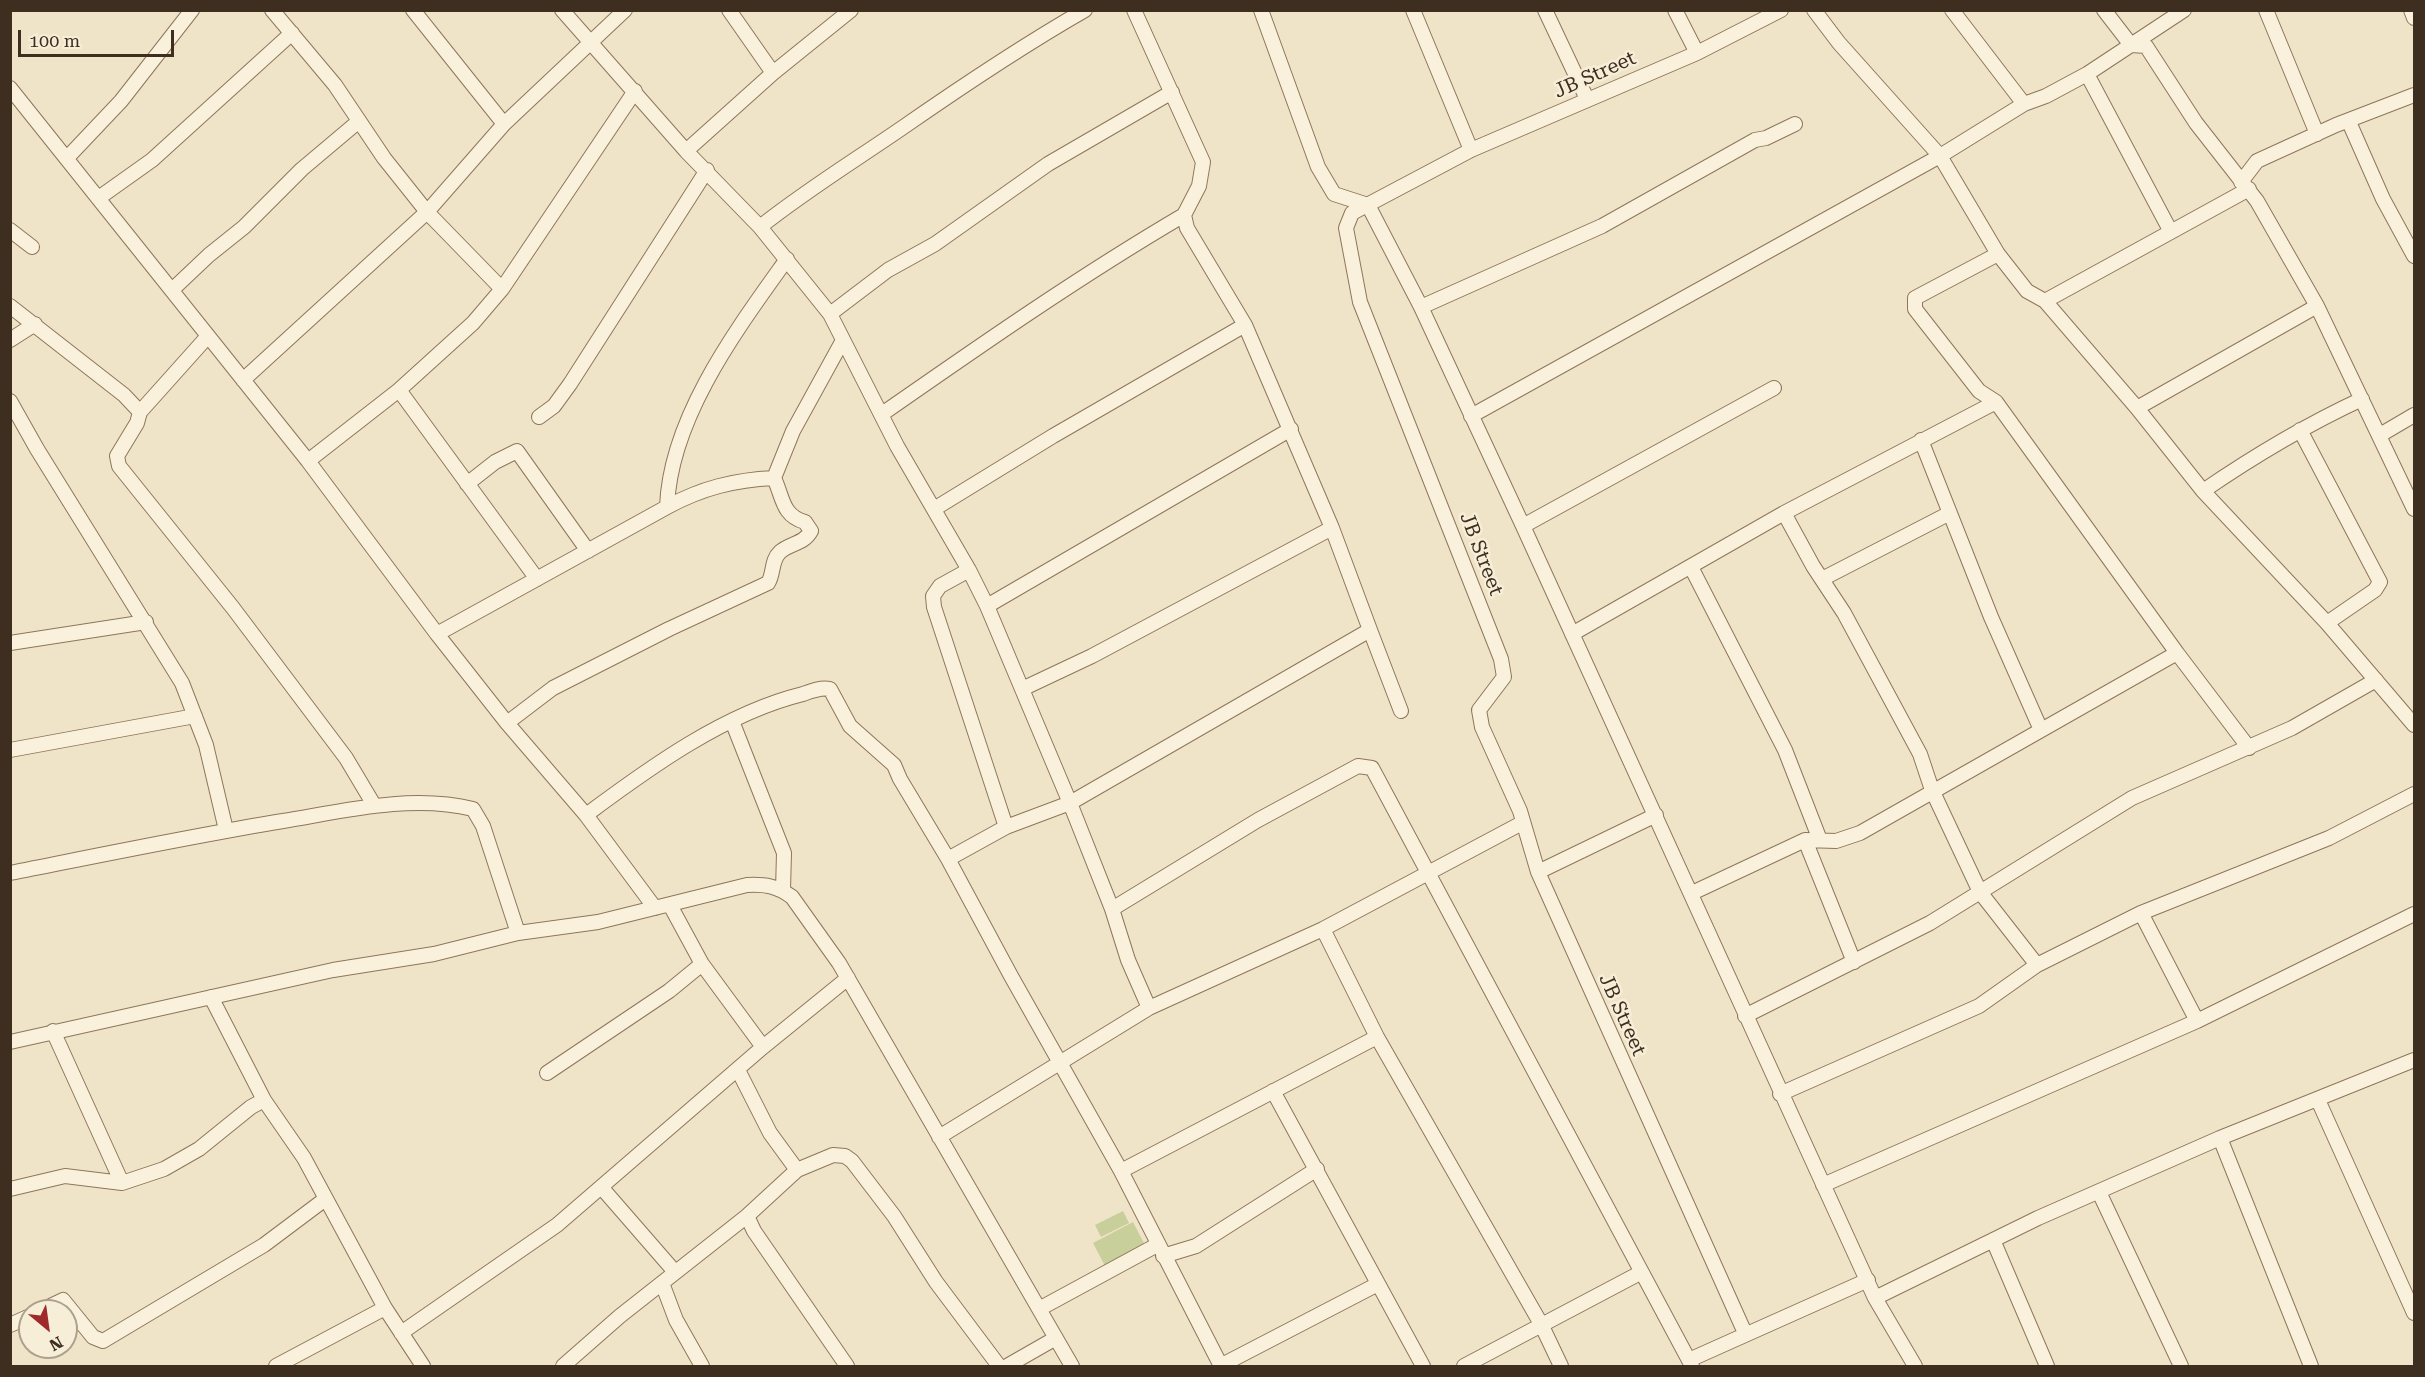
<!DOCTYPE html>
<html>
<head>
<meta charset="utf-8">
<style>
	body { margin:0 }
	#map { position:relative; width:2425px; height:1377px; overflow:hidden; background:#f0e4c8; font-family:"Roboto Serif",serif }
	canvas { display:block }
	.frame { position:absolute; inset:0; border:12px solid #3d2e20; pointer-events:none }
	.north { position:absolute; left:18px; top:1299px; width:60px; height:60px; box-sizing:border-box; background:#f7eed8; border:2px solid #ada18e; border-radius:50%; rotate:151deg; font-size:16px; font-weight:700; line-height:24px; text-align:center; color:#3d2e20 }
	.north::after { content:''; display:block; margin:auto; width:21px; height:27px; background:#9e2a2b; clip-path:polygon(50% 0,100% 100%,50% 72%,0 100%) }
	.scale { position:absolute; left:18px; top:30px; width:156px; height:27px; box-sizing:border-box; border:3px solid #3d2e20; border-top:0; padding-left:8px; font-size:18px; line-height:21px; white-space:nowrap; color:#3d2e20; -webkit-text-stroke:4px #f7eed8; paint-order:stroke }
</style>
</head>
<body>
<div id="map">
<canvas width="2425" height="1377"></canvas>
<div class="frame"></div>
<div class="north">N</div>
<div class="scale">100 m</div>
</div>
<script>
const context = document.querySelector('canvas').getContext('2d');
context.lineJoin = 'round';
function fill(path, color) {
  context.fillStyle = color;
  context.fill(path, 'evenodd');
}
function strokePath(path, color, width, dash) {
  context.strokeStyle = color;
  context.lineWidth = width;
  context.lineCap = dash ? 'butt' : 'round';
  context.setLineDash(dash || []);
  context.stroke(path);
}
function write(font, color, halo, rows, align = 'center') {
  context.font = font + ' "Roboto Serif",serif';
  context.lineWidth = 5;
  context.setLineDash([]);
  context.textBaseline = 'middle';
  context.strokeStyle = halo;
  context.fillStyle = color;
  for (const [text, x, y, turn = 0] of rows) {
    context.save();
    context.translate(x, y);
    context.rotate((+turn || 0) * Math.PI / 180);
    context.textAlign = isNaN(turn) ? turn : align;
    if (halo) context.strokeText(text, 0, 0);
    context.fillText(text, 0, 0);
    context.restore();
  }
}
fill(new Path2D(`
	M1123,1211L1129,1223L1101,1237L1095,1225Z
	M1133,1222L1145,1245L1105,1266L1093,1243Z`), '#c9cf9b');
const minor = new Path2D(`
	M272,10L335,85L384,158L427,212L502,289
	M413,10L504,124
	M562,10L686,151L760,227L830,314L897,446L969,570L987,606L1070,803L1112,909L1128,960L1149,1008
	M1261,10L1318,167L1334,194L1368,205L1421,307L1523,526L1875,1298L1915,1366
	M1413,10L1471,150
	M1545,10L1587,99
	M1675,10L1697,53
	M1814,10L1839,43L1940,156L1998,254L2027,291L2045,301L2137,408L2203,491L2327,623L2414,725
	M1952,10L2024,104
	M2104,10L2131,45L2146,46L2196,123L2257,201L2317,306L2414,509
	M2266,10L2317,134
	M2411,10L2414,18
	M773,73L851,10
	M2087,74L2171,232
	M10,88L308,461L437,634L507,723L586,815L655,908
	M2349,122L2383,199L2414,256
	M686,151L773,73L729,10
	M67,158L121,101L192,10
	M2241,182L2257,161L2336,125L2414,95
	M100,197L152,160L292,33
	M760,227C805,191 854,161 902,128C961,87 1022,46 1085,10
	M10,230L32,247
	M172,290L209,255L244,227L302,169L359,121
	M2045,301L2249,189
	M10,306L124,395L140,412
	M1421,307L1602,226L1755,140L1766,138L1795,124
	M830,314L888,270L935,244L1048,164L1172,92
	M208,336L140,412L137,423L117,456L119,466L233,608L346,758L374,805
	M10,340L35,324
	M243,380L427,212L504,124L625,10
	M399,390L537,579
	M10,401L37,449L182,683L206,745L226,830
	M2137,408L2317,306
	M882,414C981,345 1080,276 1184,215
	M1471,416L1940,156L2024,104L2046,96L2087,74L2184,10
	M539,417L554,406L570,384L707,170
	M2300,430L2380,582L2375,590L2327,623
	M2380,435L2414,415
	M1921,440L1991,617L2041,730
	M308,461L399,390L473,323L502,289L635,91
	M774,478L793,431L843,340
	M467,484L495,462L517,451L588,551
	M2203,491C2254,456 2306,425 2362,399
	M934,509L1053,436L1245,325
	M1784,513L1813,566L1844,613L1920,754L1932,790L1980,892L2037,965
	M1523,526L1774,388
	M1691,567L1785,750L1820,840
	M969,570L940,586L933,596L934,607L1006,827
	M1822,579L1950,513
	M987,606L1291,429
	M1370,630L1401,711
	M437,634L667,507C670,418 737,329 787,259
	M1572,634L1784,513L1996,402
	M10,643L146,622
	M2177,653L2249,748
	M1022,689L1092,656L1332,528
	M732,721L784,853L783,890
	M507,723L553,688L669,629L768,583C774,574 771,560 780,552C790,543 804,544 811,531L805,522C782,516 783,497 774,478C734,480 702,488 667,507
	M10,750L195,716
	M586,815C649,768 725,713 803,694C811,691 821,687 830,689L850,726L894,765L900,779L948,859L1011,976L1121,1171L1221,1366
	M1805,840L1854,962
	M948,859L1006,827L1070,803L1370,630L1332,528L1245,325L1187,228L1184,215L1199,186L1203,162L1134,10
	M1538,872L1656,815
	M10,873C101,855 192,836 283,821C344,811 411,794 473,809L483,826L518,933
	M1692,893L1805,840L1836,841L1860,833L2177,653L1996,402L1979,391L1915,309V298L1998,254
	M1112,909L1258,820L1358,766L1372,768L1692,1366
	M2141,913L2197,1021
	M1323,929L1377,1037L1541,1324L1561,1366
	M702,964L763,1047
	M211,997L264,1100L304,1158L385,1308L423,1366
	M1745,1016L1930,923L2132,798L2292,728L2376,680
	M53,1031L122,1183
	M10,1042L333,970L434,954L518,933L598,922L747,885C765,884 777,886 792,897L839,963L1072,1366
	M738,1070L770,1133L797,1170
	M547,1073L669,991L702,964L670,905
	M1273,1091L1423,1366
	M1780,1094L1979,1006L2037,965L2141,913L2329,838L2414,794
	M2318,1100L2414,1313
	M939,1137L1149,1008L1323,929L1522,823
	M2220,1138L2311,1366
	M1121,1171L1377,1037
	M1823,1185L2197,1021L2414,914
	M602,1188L675,1272
	M10,1189L65,1176L122,1183L164,1169L199,1149L251,1107L264,1100
	M2099,1192L2181,1366
	M747,1216L754,1231L847,1366
	M1993,1240L2047,1366
	M1163,1256L1196,1246L1317,1169
	M662,1283L676,1320L702,1366
	M1875,1298L2038,1218L2220,1138L2414,1060
	M1039,1309L1157,1245
	M40,1311L63,1300L93,1337L103,1341L264,1245L324,1200
	M10,1325L30,1316
	M401,1333L557,1225L763,1047L848,978
	M1745,1333L1538,872L1520,811L1482,727L1479,710L1504,677L1501,659L1360,302L1346,228L1352,213L1471,150L1697,53L1781,10
	M1689,1360L1868,1280
	M276,1366L385,1308
	M563,1366L620,1316L747,1216L797,1170L833,1155L845,1156L852,1161L894,1216L936,1282L999,1366
	M1007,1366L1056,1338
	M1220,1366L1378,1284
	M1464,1366L1640,1273`);
strokePath(minor, '#8d765c', 16);
strokePath(minor, '#faf1dc', 14);
write('20px', '#3d2e20', '#f7eed8', [
	["JB Street",1595,75,-24],
	["JB Street",1481,554,69],
	["JB Street",1622,1015,66]
]);
</script>
</body>
</html>
